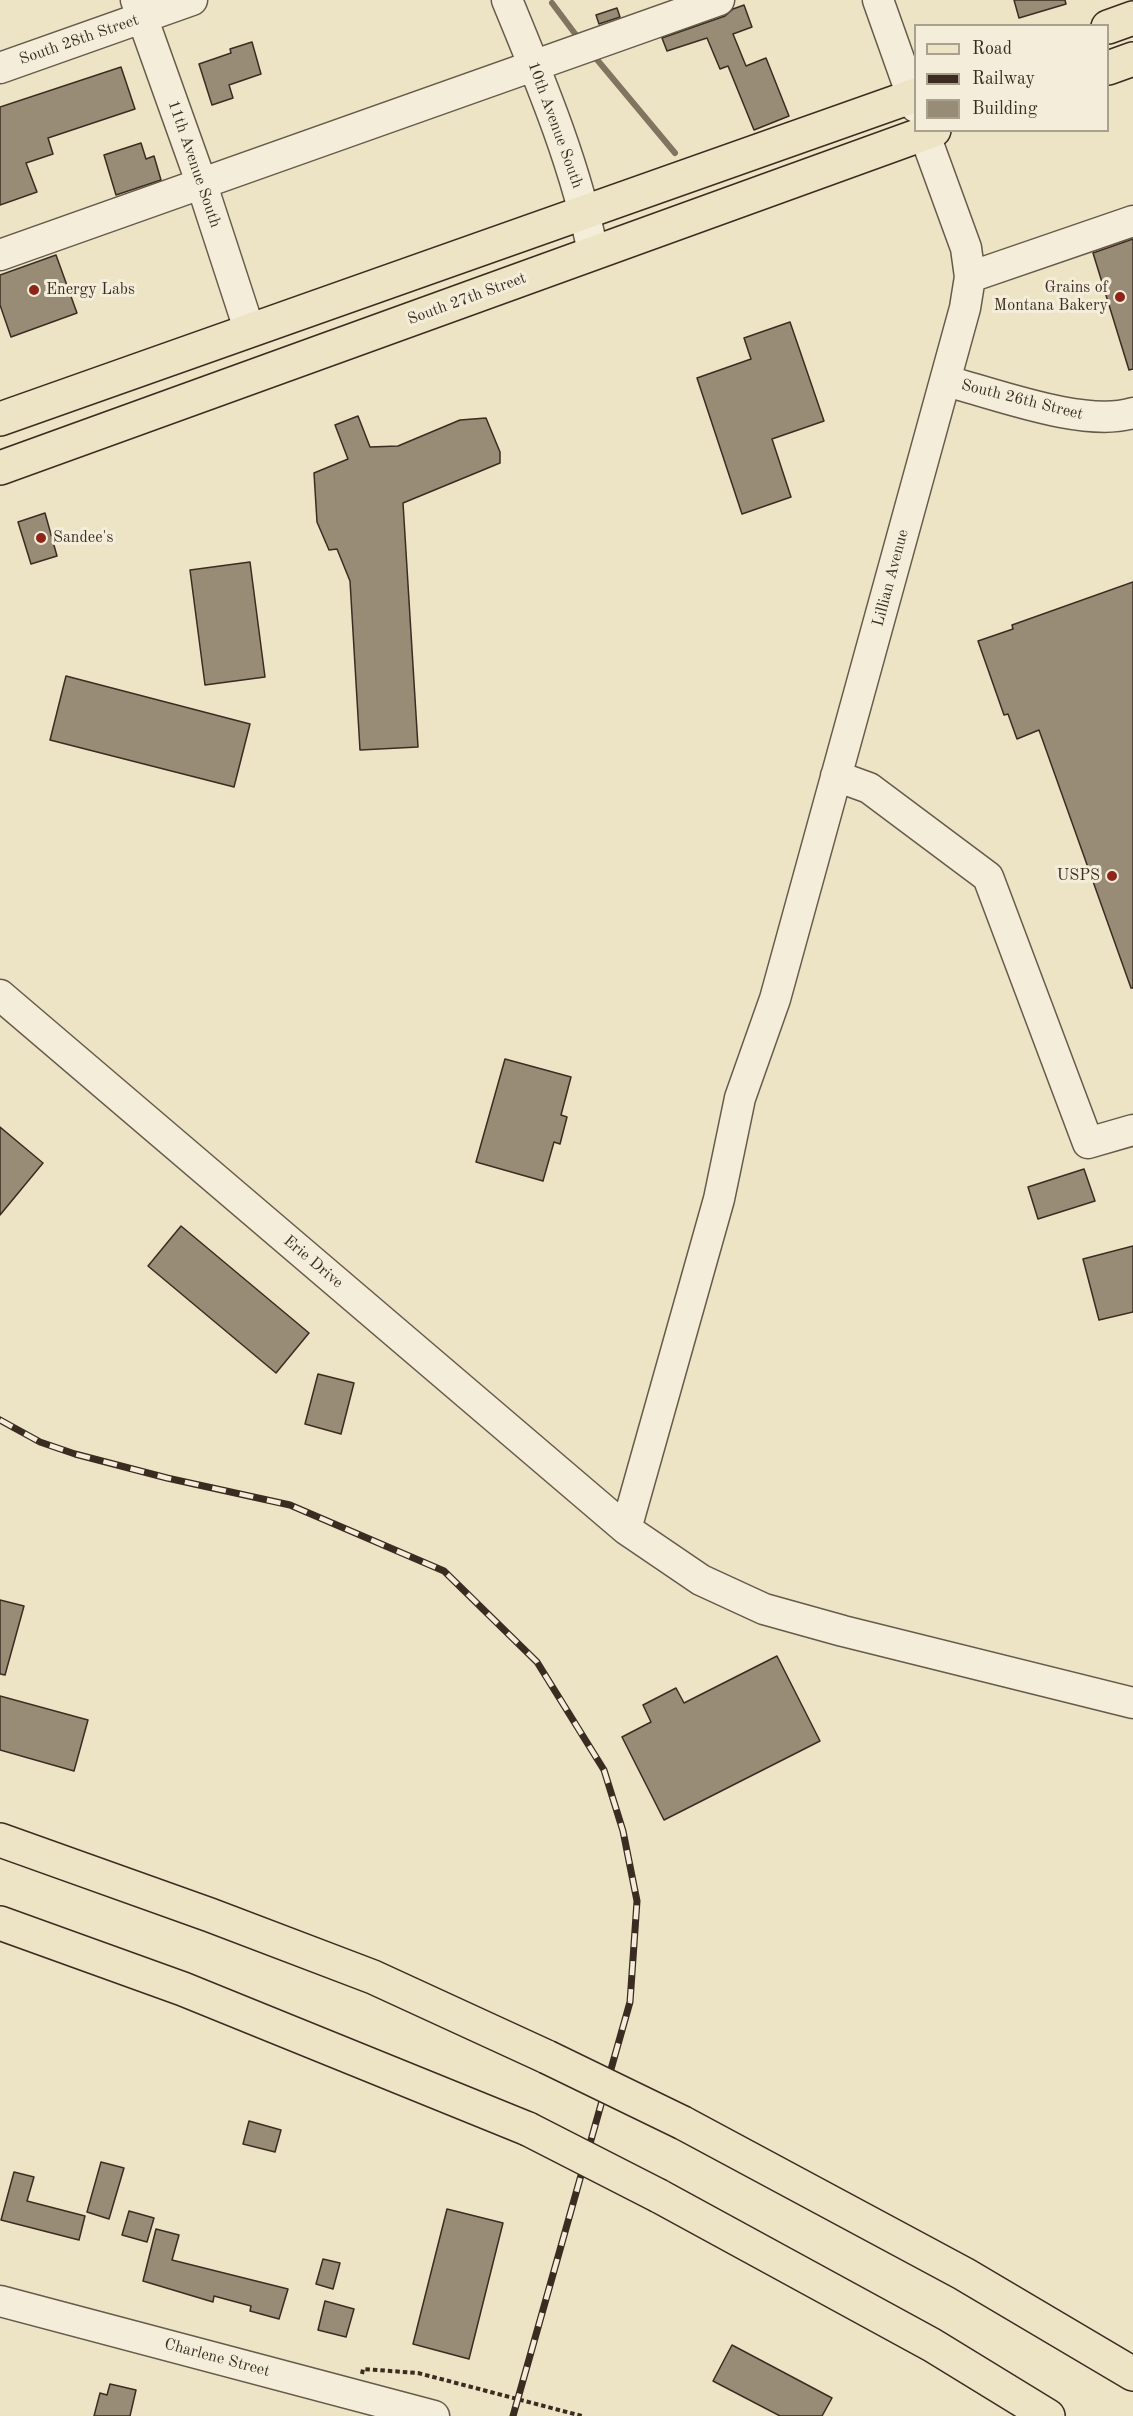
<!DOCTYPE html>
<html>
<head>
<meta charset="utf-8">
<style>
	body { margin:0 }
	#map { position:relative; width:1133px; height:2416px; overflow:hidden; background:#ede4c6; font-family:"Old Standard TT",serif }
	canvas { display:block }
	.legend { position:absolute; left:914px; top:24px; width:195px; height:108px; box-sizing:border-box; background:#f3edda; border:2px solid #a9a090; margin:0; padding:8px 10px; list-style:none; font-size:18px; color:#3b2c21 }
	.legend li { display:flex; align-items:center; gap:12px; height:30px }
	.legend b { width:30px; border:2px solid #a9a090 }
</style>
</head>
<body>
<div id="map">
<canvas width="1133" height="2416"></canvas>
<ul class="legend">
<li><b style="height:8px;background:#ede4c6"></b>Road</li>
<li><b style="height:8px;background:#3b2c21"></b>Railway</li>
<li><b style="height:16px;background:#988c77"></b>Building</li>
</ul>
</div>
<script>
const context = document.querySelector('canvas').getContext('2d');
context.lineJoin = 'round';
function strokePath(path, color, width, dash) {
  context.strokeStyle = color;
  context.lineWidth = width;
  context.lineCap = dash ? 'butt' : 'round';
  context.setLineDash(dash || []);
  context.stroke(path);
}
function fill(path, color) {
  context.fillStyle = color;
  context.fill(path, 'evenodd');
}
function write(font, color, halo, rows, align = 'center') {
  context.font = font + ' "Old Standard TT",serif';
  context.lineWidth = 6;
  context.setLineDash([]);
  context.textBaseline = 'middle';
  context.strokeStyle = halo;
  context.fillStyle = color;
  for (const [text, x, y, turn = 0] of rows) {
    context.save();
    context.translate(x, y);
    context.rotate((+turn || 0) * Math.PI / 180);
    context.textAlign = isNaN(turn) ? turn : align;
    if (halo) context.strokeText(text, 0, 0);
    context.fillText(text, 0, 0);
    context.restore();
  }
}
strokePath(new Path2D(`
	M552,3L576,35
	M594,56L675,153`), '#817562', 6);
const building = new Path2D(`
	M1014,0H1065L1066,4L1019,18Z
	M744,5L752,27L733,34L746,66L766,58L789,116L754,130L728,66L720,69L707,38L667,51L662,38L725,16L733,9Z
	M617,8L620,17L599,24L596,15Z
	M252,42L261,74L229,85L233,98L212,105L199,64L231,53L230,49Z
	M121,67L135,109L48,138L53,154L26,163L37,192L0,205V107Z
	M141,143L146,159L154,156L161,180L116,195L104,155Z
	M1133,239V369L1129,370L1093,253Z
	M56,255L77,313L11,337L0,305V275Z
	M790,322L824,421L772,439L791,497L742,514L697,378L751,359L744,338Z
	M358,416L370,447L398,446L460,420L486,418L500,452V463L403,503L418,747L360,750L350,581L337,549L329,550L317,522L314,473L348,459L335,425Z
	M45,513L57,556L31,564L18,522Z
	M250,562L265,677L205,685L190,570Z
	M1133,582V988H1131L1039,730L1017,739L1008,714L1004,715L978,641L1013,629L1012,625Z
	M66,676L250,724L234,787L50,740Z
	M505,1059L571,1077L561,1115L567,1117L560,1144L554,1142L543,1181L476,1162Z
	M0,1127L43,1163L0,1215Z
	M1084,1169L1095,1201L1038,1219L1028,1187Z
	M181,1226L309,1333L276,1373L148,1266Z
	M1133,1246V1312L1099,1320L1083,1259Z
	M318,1374L354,1383L341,1434L305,1424Z
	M0,1600L24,1606L5,1675L0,1674Z
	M777,1656L820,1741L664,1820L622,1737L651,1722L643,1705L676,1688L684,1703Z
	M0,1696L88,1720L74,1771L0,1750Z
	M249,2121L281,2130L275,2152L243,2144Z
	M101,2162L124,2168L109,2219L87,2212Z
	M14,2172L34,2177L27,2201L85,2216L79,2240L1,2220Z
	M447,2209L503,2223L469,2359L413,2344Z
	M129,2211L154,2218L147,2242L122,2235Z
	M156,2229L179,2235L172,2260L288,2289L279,2319L250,2311L251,2306L214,2296L213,2302L143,2281Z
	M323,2259L340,2263L333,2289L316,2284Z
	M325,2301L354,2309L346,2337L318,2330Z
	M732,2345L832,2398L822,2416H780L713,2381Z
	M110,2384L136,2390L130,2416H94L100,2393L107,2395Z`);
fill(building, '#988c77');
strokePath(building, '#3b2c21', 1.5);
const minor = new Path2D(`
	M136,0L201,182L249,329
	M507,0C540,80 577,168 593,253
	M878,0L916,107
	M0,68L192,0
	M0,255L719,0
	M970,277L1133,221
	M946,381C996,394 1085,428 1133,413
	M836,776L869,788L988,877L1088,1143L1133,1130
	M0,995L626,1529L701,1580L764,1609L843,1631L1133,1703
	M626,1529L719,1199L740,1098L775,999L965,308L970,277L966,248L923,130
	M0,2301L434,2416`);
const major = new Path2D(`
	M1108,27L1133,18
	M1108,68L1133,59
	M0,419C304,309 610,203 916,95
	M0,468L934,130`);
const highway = new Path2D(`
	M0,1840L210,1915L373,1977L547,2057
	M0,1923L183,1989L528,2129
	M683,2123L964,2274L1133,2374
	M659,2196L932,2345L1048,2416`);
strokePath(minor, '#685a4a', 33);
strokePath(major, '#3b2c21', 36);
strokePath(highway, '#3b2c21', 36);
strokePath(new Path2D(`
	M362,2374L363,2369L418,2373L582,2416`), '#3b2c21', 4, [4.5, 3]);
strokePath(minor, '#f3edda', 30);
strokePath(major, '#ede4c6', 33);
strokePath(highway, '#ede4c6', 33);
const rail = new Path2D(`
	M0,1420L40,1442L75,1454L167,1478L290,1505L444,1571L537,1662L604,1770L623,1831L637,1901L630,2002L513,2416`);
strokePath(rail, '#3b2c21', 7);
strokePath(rail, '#f3edda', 4.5, [14]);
const highwayBridge = new Path2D(`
	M547,2057L683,2123
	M528,2129L659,2196`);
strokePath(highwayBridge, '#3b2c21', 36, []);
strokePath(highwayBridge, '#ede4c6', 33);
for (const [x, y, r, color] of [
	[34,290,6,"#8f2418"],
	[1120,297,6,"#8f2418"],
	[41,538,6,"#8f2418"],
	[1112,876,6,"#8f2418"]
]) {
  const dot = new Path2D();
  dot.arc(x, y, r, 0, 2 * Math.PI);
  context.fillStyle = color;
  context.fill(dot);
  strokePath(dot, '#f3edda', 2);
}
write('16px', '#3b2c21', '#f3edda', [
	["South 28th Street",79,40,-19],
	["10th Avenue South",555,125,70],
	["11th Avenue South",194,164,71],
	["South 27th Street",467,299,-20],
	["South 26th Street",1022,400,14],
	["Lillian Avenue",891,578,-75],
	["Erie Drive",313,1262,40],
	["Charlene Street",217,2358,15]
]);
write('16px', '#3b2c21', '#f3edda', [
	["Grains of",1108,288],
	["Montana Bakery",1108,306],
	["Energy Labs",46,290,"left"],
	["Sandee's",53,538,"left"],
	["USPS",1100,876]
], 'right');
</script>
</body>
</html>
